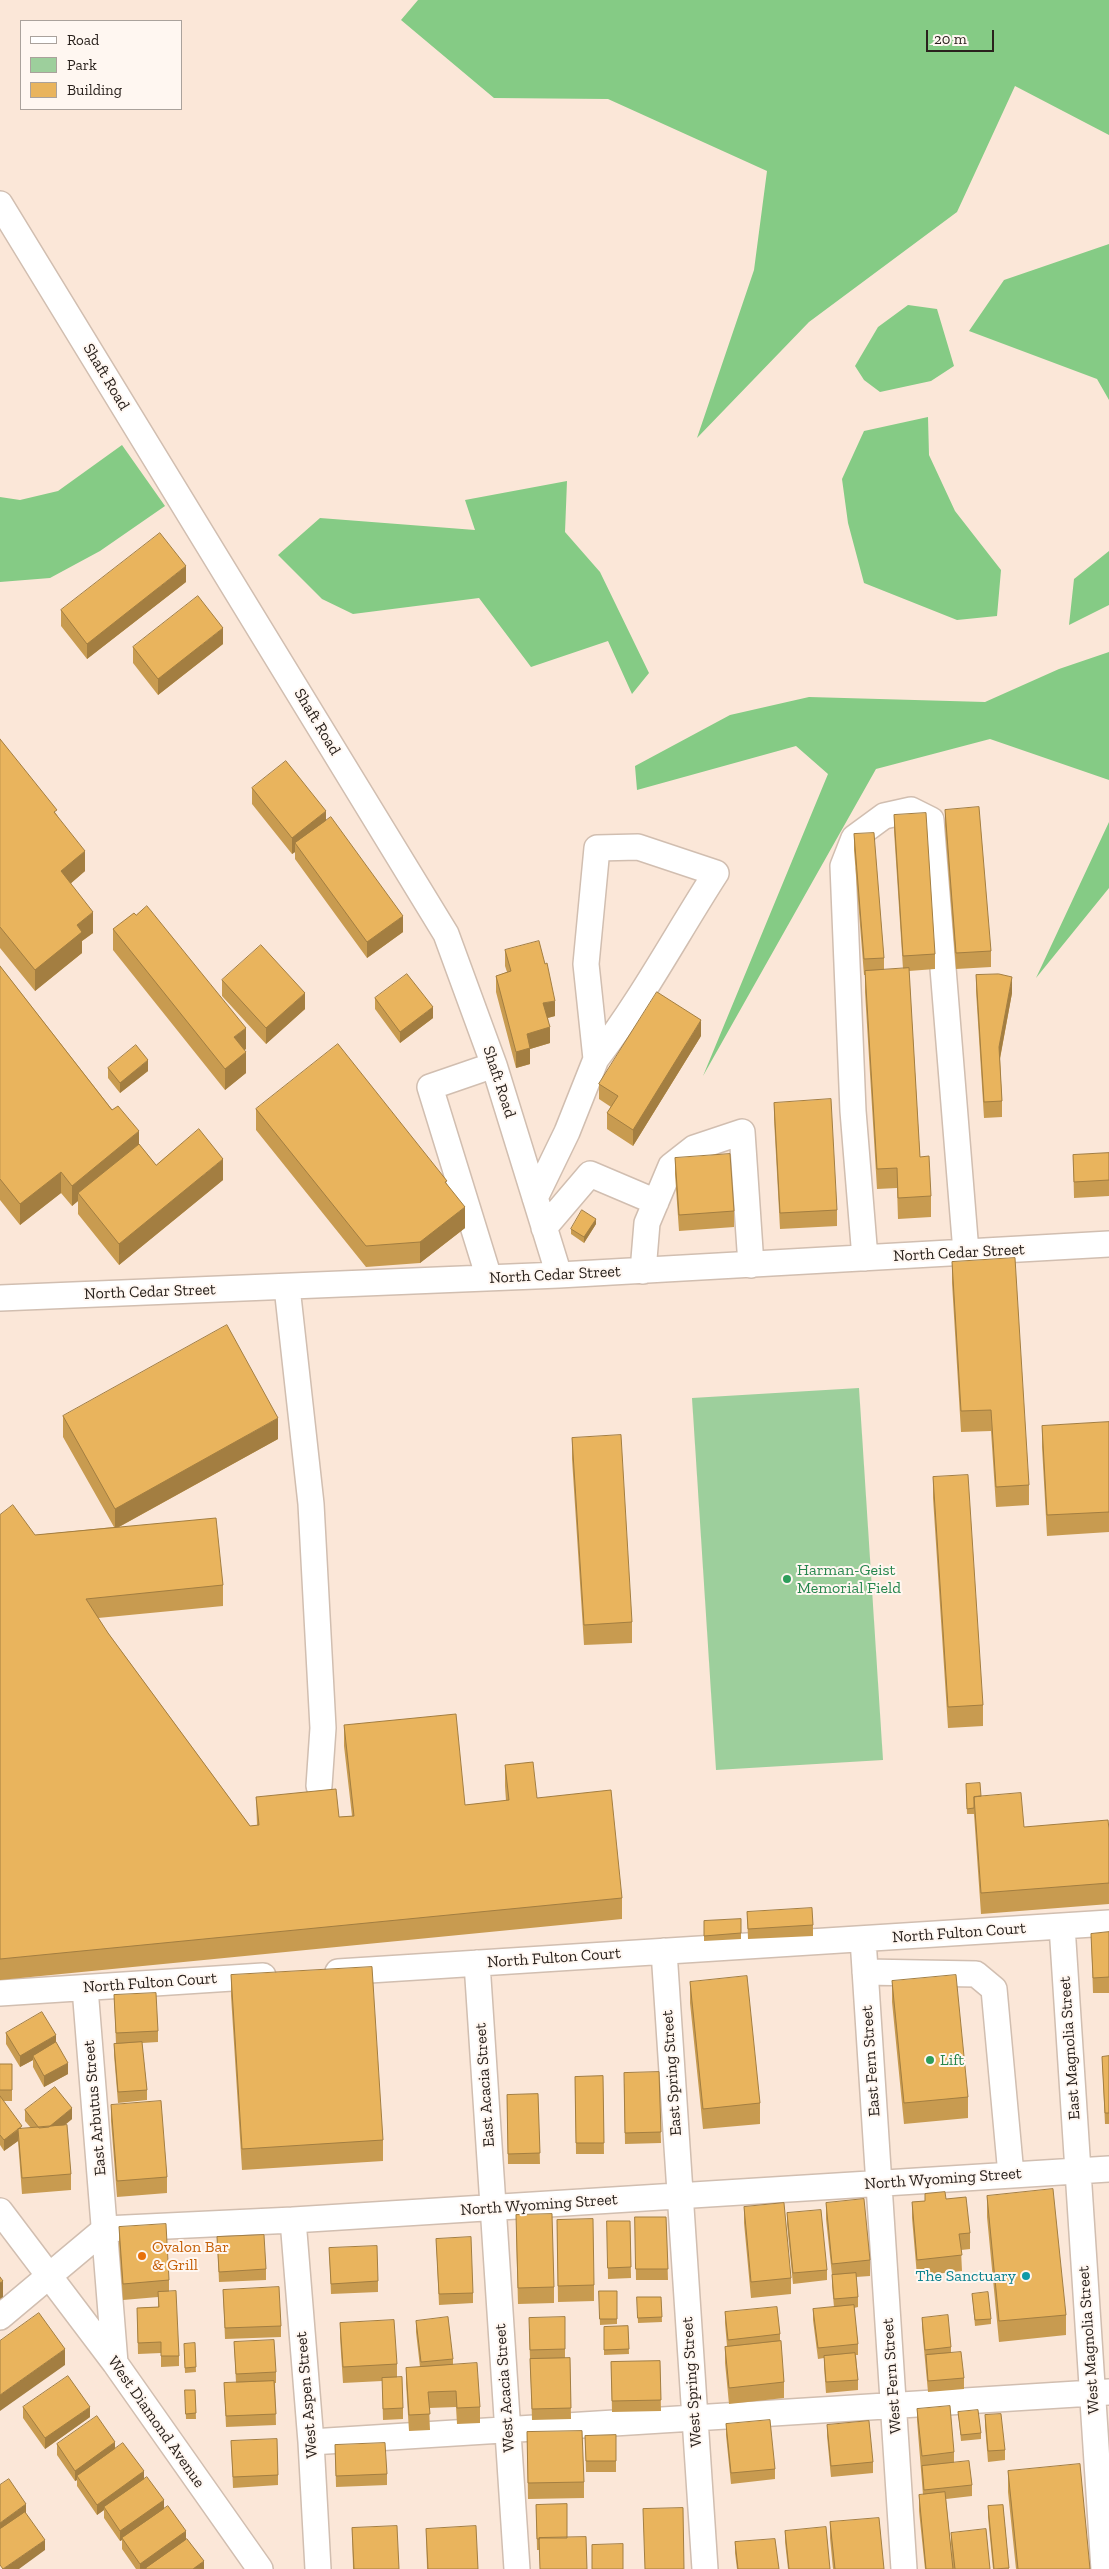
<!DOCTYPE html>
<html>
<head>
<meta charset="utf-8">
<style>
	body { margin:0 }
	#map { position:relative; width:1109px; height:2569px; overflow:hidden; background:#fbe7d8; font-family:"Zilla Slab",serif }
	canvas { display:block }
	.legend { position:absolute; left:20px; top:20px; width:162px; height:90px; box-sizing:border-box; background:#fff7f1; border:1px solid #aaa29c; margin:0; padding:6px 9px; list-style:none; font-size:15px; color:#2a221d }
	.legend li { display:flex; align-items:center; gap:10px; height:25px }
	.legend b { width:25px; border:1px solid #aaa29c }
	.scale { position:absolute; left:926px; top:30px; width:68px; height:22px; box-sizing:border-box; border:2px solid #2a221d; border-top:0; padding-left:6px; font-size:15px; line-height:18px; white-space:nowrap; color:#2a221d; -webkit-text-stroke:4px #fff7f1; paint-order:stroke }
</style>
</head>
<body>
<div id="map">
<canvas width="1109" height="2569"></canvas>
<ul class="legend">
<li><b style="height:6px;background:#fff"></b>Road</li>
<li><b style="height:14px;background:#9dcf9c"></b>Park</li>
<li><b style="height:14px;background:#e9b45d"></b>Building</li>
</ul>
<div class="scale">20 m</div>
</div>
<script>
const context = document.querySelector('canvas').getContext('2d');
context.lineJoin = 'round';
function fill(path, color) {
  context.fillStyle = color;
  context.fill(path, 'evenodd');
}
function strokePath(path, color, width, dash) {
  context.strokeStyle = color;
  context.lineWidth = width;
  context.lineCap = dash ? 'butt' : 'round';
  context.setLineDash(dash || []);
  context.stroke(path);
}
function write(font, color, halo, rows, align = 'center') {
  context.font = font + ' "Zilla Slab",serif';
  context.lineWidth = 4;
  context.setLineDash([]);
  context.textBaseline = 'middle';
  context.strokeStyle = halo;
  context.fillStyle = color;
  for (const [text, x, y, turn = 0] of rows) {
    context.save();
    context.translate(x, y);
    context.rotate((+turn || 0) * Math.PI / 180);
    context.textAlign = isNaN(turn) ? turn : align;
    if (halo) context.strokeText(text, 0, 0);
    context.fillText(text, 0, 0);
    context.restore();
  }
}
fill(new Path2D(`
	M859,1388L883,1760L716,1770L692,1398Z`), '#9dcf9c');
fill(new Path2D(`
	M418,0H1109V135L1015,86L957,212L809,322L697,438L754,270L767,171L608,99L494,98L401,20Z
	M1109,244V400L1097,379L969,331L1004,280Z
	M908,305L937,309L954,366L931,381L880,392L864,380L855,366L878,327Z
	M928,417L929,455L955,511L1001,570L997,616L957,620L864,583L848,523L842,479L864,431Z
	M122,445L165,506L100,551L50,578L0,582V497L20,500L58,491Z
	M567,481L565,532L600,572L649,673L632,694L608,641L531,667L479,598L353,614L322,599L278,555L320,518L475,530L465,500Z
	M1109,551V605L1069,625L1074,579Z
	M1109,652V780L990,739L876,769L703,1076L828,774L796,746L637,790L635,766L730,715L809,697L985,702L1059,669Z
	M1109,822V888L1036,978Z`), '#85cb85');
const minor = new Path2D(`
	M0,204L446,934L494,1065L559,1275
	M535,1198L567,1132L596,1059L586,964L597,848L638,847L716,873C676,935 641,1001 596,1059
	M544,1228L590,1174L656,1202
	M865,1258L853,1111L843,866L854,838L884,816L911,810L931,820L966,1252
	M643,1271L647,1223L671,1166L694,1148L742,1132L751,1265
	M489,1278L430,1087L494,1065
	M287,1287L311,1504L323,1728L319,1786
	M0,1298L559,1275L1109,1244
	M1062,1926L1104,2569
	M863,1939L904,2569
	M664,1951L705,2569
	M477,1963L517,2569
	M338,1972L1109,1923
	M865,1972L976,1974L994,1989L1011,2175
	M85,1988L115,2363
	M0,1993L263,1976
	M0,2211L115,2363L260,2569
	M293,2220L311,2442L318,2569
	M0,2317L105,2229L293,2220L1109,2169
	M311,2442L1109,2392`);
strokePath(minor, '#d1beb0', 28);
strokePath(minor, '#fff', 25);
fill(new Path2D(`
	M186,582L87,659L61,626V610Z
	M223,644L158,695L133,663V647Z
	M0,739L57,815L85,871L71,883L93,933L82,941V953L35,991L0,948Z
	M252,788L326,820L403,932L367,958L295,859V852L292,854L252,804Z
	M945,810L991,951V967L956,969L945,826Z
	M894,815L935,954V969L909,971L920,1157L931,1196V1217L898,1219L897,1188L877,1189L865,992V975H864L854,850V834L884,958V970L903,969L894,831Z
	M113,929L246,1049L244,1050L246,1073L225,1090L113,950Z
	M505,950L555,1016L548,1018L550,1043L530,1049V1064L516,1068L496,992V976L507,972L505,966Z
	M0,966L139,1144L156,1165L223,1180L119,1265L78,1214V1201L72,1206L61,1193L20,1225L0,1200Z
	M976,975L1012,993L1000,1059L1002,1101V1117L984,1118L976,991Z
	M222,980L305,1009L266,1044L222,996Z
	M375,998L433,1018L400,1043L375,1009Z
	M701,1036L633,1146L607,1129V1113L611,1107L599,1099V1084Z
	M108,1068L148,1071L120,1093L108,1078Z
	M774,1103L837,1210V1226L780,1229L774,1119Z
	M256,1109L447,1184L465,1228L420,1263L366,1267L256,1130Z
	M1109,1153V1196L1074,1198L1073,1155Z
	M675,1158L734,1211V1227L679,1231L675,1174Z
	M596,1224L584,1243L571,1234V1229Z
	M952,1262L1029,1485V1505L996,1507L991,1431L961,1432L952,1283Z
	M63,1416L278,1439L119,1527L223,1585V1606L98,1618L108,1633L250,1826L257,1825L256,1797L339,1817L352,1816L344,1746V1725L465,1805L506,1801L505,1786V1765L537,1798L622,1898V1919L0,1980V1515L35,1535L114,1527L63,1437Z
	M1109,1422V1532L1047,1536L1042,1447V1426Z
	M572,1438L632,1622V1643L584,1645L572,1459Z
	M933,1477L983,1705V1726L948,1728L933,1498Z
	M966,1789L981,1796L1024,1827L1109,1829V1904L981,1914L974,1814H967Z
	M747,1912L813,1925V1936L748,1939Z
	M741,1919V1939L704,1941V1921Z
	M1109,1932V1993H1093L1091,1934Z
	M231,1975L383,2140V2161L242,2170L231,1996Z
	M892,1981L968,2097V2118L904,2124L892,2002Z
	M690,1982L760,2103V2124L703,2129L690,2003Z
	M114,1995L158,2031V2042L142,2043L147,2090V2100L118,2103L114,2055V2044H116Z
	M6,2033L56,2043L68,2074L44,2087L33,2067V2060L20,2067L6,2044Z
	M1109,2056V2124H1105L1102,2057Z
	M0,2064H12V2101H3L22,2129L31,2128L25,2121V2110L72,2119L64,2126L71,2174V2190L22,2194L18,2141L4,2151L0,2145Z
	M659,2072L661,2143L625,2144L624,2084Z
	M603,2076L604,2154H576L575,2077Z
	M538,2094L540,2164H508L507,2095Z
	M111,2105L167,2177V2193L117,2197L111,2121Z
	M925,2194L946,2199L970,2233V2249L961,2250L962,2271L917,2276L912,2218V2202L925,2201Z
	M987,2196L1066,2315V2335L999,2342L987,2217Z
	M826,2203L870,2260V2276L856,2277L858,2297V2307L854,2308L858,2344V2355H856L858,2380V2390L826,2393L824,2367V2358L818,2359L813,2320V2309L834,2307L832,2286V2275L826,2219Z
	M744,2207L791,2278V2294L751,2298L744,2223Z
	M787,2213L827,2270V2280L793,2284L787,2224Z
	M635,2217H666L668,2280H636Z
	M557,2220L594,2285V2301L558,2302Z
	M607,2221H630L631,2278L608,2279Z
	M119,2227L169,2280V2291L179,2356V2366L161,2367V2353L138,2354L137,2308L158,2307V2297L123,2300L119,2243Z
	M516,2231L554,2287V2303L518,2304Z
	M217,2237L266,2269V2280L219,2282Z
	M436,2239L473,2293V2303L439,2305Z
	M329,2248L378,2281V2292L331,2294Z
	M223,2290L281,2326V2337L225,2339Z
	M599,2291H617V2324L600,2325Z
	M972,2294L991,2319V2324L975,2326Z
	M637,2297H661L662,2322L638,2323Z
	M725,2312L780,2334V2341L784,2382V2398L729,2404L725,2363V2347L727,2346L725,2323Z
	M565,2317V2358H570L571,2419L532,2420L529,2329Z
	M922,2318L951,2347V2353L964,2378V2389L928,2392L922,2328Z
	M416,2321L453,2359V2365L480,2407V2423L457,2424L456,2407L429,2408L430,2430L409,2431L406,2383V2368L420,2367L416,2332Z
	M340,2323L397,2364V2378L403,2408V2419L383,2420L382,2381L343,2383L340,2338Z
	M628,2326L629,2354L604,2355V2327Z
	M234,2342L276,2372V2383H275L276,2425L226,2427L224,2383H236Z
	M195,2343L196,2372L185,2373L184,2350Z
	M660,2361L661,2411L612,2412L611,2362Z
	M185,2390H195L196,2419H186Z
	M23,2407L90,2417L45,2449L23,2418Z
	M917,2409L954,2452V2463L972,2485V2496L946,2499L953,2569H925L919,2511V2495H923L917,2420Z
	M958,2412L981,2433V2439L961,2441Z
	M985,2415L1005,2450V2460L988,2462L985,2426Z
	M726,2424L775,2469V2479L731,2484L726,2435Z
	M827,2425L873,2462V2473L831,2477L827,2436Z
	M527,2432L584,2482V2498L528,2499Z
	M616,2435V2472H586L585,2436Z
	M231,2441L278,2475V2485L233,2488Z
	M57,2444L115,2448L144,2479L164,2509L186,2539L204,2569H136L122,2549V2540L120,2541L104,2518V2510L97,2515L77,2486V2480L75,2481L57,2455Z
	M335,2445L387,2474V2485L336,2487Z
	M1008,2471L1090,2569H1016L1008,2492Z
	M567,2504L539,2550H537L536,2505Z
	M1003,2505L1009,2569H993L988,2517V2506Z
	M830,2522L884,2569H833L830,2538Z
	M352,2528L399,2569H353Z
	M426,2529L478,2569H427Z
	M785,2531L830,2569H788L785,2542Z
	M951,2533L990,2569H953L951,2544Z
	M735,2542L779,2569H737L735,2553Z`), '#c89b50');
fill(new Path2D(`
	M186,566V582L87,659V644Z
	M223,628V644L158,695V679Z
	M326,811V827L295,843V852L292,854V838Z
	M85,851V871L61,892V871Z
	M93,912V933L82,941V953L35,991V970L77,925Z
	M403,916V932L367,958V942Z
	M1012,977V993L999,1063V1047Z
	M305,993V1009L266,1044V1028Z
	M555,1001V1016L543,1019V1003Z
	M433,1007V1018L400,1043V1032Z
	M701,1020V1036L633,1146V1130Z
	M550,1027V1043L530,1049V1064L516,1068V1052L527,1034Z
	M246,1028V1049L234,1058V1037Z
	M246,1052V1073L225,1090V1069Z
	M148,1060V1071L120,1093V1083Z
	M139,1131V1152L78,1193V1201L72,1206V1186Z
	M223,1159V1180L119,1265V1244Z
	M61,1172V1193L20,1225V1204Z
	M465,1207V1228L420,1263V1242Z
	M596,1219V1224L584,1243V1237Z
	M278,1418V1439L115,1529V1509Z
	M56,2035V2046L33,2056V2060L20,2067V2056Z
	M68,2063V2074L44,2087V2076Z
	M72,2108V2119L42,2143V2132Z
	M18,2130V2141L4,2151V2140Z
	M3,2281V2297L0,2299V2283Z
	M65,2349V2365L0,2411V2395Z
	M90,2407V2417L45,2449V2438Z
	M115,2442V2453L77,2476V2480L75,2481V2471Z
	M144,2471V2482L104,2507V2510L97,2515V2505Z
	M164,2500V2510L122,2538V2540L120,2541V2531Z
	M26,2504V2515L0,2534V2523Z
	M186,2531V2542L146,2568V2569H140V2564Z
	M45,2540V2550L19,2569H3Z
	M204,2561V2569H193Z`), '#a37e41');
const building = new Path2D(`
	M160,533L186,566L87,644L61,610Z
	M198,596L223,628L158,679L133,647Z
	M0,739L57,810L54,812L85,851L61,871L93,912L77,925L82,932L35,970L0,927Z
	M286,761L326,811L292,838L252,788Z
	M979,807L991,951L956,953L945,810Z
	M926,813L935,954L903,956L894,815Z
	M331,817L403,916L367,942L295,843Z
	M874,833L884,958L864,959L854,834Z
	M147,906L246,1028L234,1037L246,1052L225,1069L113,929L134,913L136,915Z
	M539,941L545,964L547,963L555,1001L543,1003L550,1027L527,1034L530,1048L516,1052L496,976L511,971L505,950Z
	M261,945L305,993L266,1028L222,980Z
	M0,966L112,1110L118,1106L139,1131L72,1186L61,1172L20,1204L0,1179Z
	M909,968L920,1157L929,1156L931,1196L898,1198L897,1168L877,1169L865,971Z
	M407,974L433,1007L400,1032L375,998Z
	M999,974L1012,977L999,1047L1002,1101L984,1102L976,975Z
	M657,992L701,1020L633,1130L607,1113L618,1096L599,1084Z
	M338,1044L447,1181L445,1182L465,1207L420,1242L366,1246L256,1109Z
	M136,1045L148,1060L120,1083L108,1068Z
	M831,1099L837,1210L780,1213L774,1103Z
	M199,1129L223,1159L119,1244L78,1193L139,1144L156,1165Z
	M1109,1153V1180L1074,1182L1073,1155Z
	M730,1154L734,1211L679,1215L675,1158Z
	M582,1210L596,1219L584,1237L571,1229Z
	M1015,1258L1029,1485L996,1487L991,1410L961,1411L952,1262Z
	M227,1325L278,1418L115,1509L63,1416Z
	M1109,1422V1512L1047,1515L1042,1426Z
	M621,1435L632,1622L584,1625L572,1438Z
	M968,1475L983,1705L948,1707L933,1477Z
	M13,1505L35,1535L216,1518L223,1585L86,1599L108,1633L250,1826L259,1825L256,1797L336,1789L339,1817L354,1816L344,1725L456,1714L465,1805L509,1800L505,1765L533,1762L537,1798L611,1790L622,1898L0,1959V1515Z
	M980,1783L981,1796L974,1797V1808L967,1809L966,1784Z
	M1021,1793L1024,1827L1108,1820L1109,1829V1883L981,1893L974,1797Z
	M812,1908L813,1925L748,1929L747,1912Z
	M741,1919V1933L704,1936V1921Z
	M1109,1932V1977L1093,1978L1091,1934Z
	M372,1967L383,2140L242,2149L231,1975Z
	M956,1975L968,2097L904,2103L892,1981Z
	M747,1976L760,2103L703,2109L690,1982Z
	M156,1993L158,2031L116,2033L114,1995Z
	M42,2012L56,2035L20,2056L6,2033Z
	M56,2042L68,2063L44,2076L33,2056Z
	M142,2042L147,2090L118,2092L114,2044Z
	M1109,2056V2113H1105L1102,2057Z
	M0,2064H12V2090H0Z
	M659,2072L661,2132L625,2133L624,2073Z
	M603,2076L604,2143H576L575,2077Z
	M55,2087L72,2108L49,2127L39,2128L25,2110Z
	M538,2094L540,2153L508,2154L507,2095Z
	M0,2096L22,2126L4,2140L0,2135Z
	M161,2101L167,2177L117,2181L111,2105Z
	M67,2125L71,2174L22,2178L18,2129Z
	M1053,2189L1066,2315L999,2321L987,2196Z
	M945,2192L946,2199L966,2197L970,2233L959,2234L962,2255L917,2260L912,2202L925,2201V2194Z
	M864,2199L870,2260L832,2264L826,2203Z
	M784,2203L791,2278L751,2282L744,2207Z
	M821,2210L827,2270L793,2273L787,2213Z
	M552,2214L554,2287L518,2288L516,2215Z
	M635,2217H666L668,2269H636Z
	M593,2219L594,2285L558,2286L557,2220Z
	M607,2221H630L631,2267L608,2268Z
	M166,2224L169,2280L123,2284L119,2227Z
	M264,2235L266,2269L219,2272L217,2237Z
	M471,2237L473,2293L439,2294L436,2239Z
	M377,2246L378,2281L331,2284L329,2248Z
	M856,2273L858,2297L834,2299L832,2275Z
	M0,2277L3,2281L0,2283Z
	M279,2287L281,2326L225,2328L223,2290Z
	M176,2291L179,2356H161V2342L138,2343L137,2308L159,2307L158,2292Z
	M599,2291H617V2319H600Z
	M988,2292L991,2319L975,2320L972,2294Z
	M637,2297H661L662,2317L638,2318Z
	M854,2305L858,2344L818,2348L813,2309Z
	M777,2307L780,2334L728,2340L725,2312Z
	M39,2313L65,2349L0,2395V2341Z
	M948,2315L951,2347L925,2350L922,2318Z
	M448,2317L453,2359L421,2362L416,2321Z
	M565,2317V2349L530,2350L529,2318Z
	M394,2320L397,2364L343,2367L340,2323Z
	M628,2326L629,2349L604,2350V2327Z
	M274,2340L276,2372L236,2374L234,2342Z
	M781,2341L784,2382L729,2388L725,2347Z
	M195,2343L196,2367L185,2368L184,2344Z
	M961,2352L964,2378L928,2381L926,2355Z
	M855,2353L858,2380L826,2382L824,2356Z
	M570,2358L571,2408L532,2409L530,2359Z
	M660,2361L661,2400L612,2401L611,2362Z
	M477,2363L480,2407L457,2408L456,2391L428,2392L430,2414L409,2415L406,2368Z
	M68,2376L90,2407L45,2438L23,2407Z
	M402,2377L403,2408L383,2409L382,2378Z
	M274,2381L276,2414L226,2416L224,2383Z
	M185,2390H195L196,2413L186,2414Z
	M950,2406L954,2452L922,2456L917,2409Z
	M978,2410L981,2433L961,2435L958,2412Z
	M1001,2414L1005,2450L988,2451L985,2415Z
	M97,2416L115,2442L75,2471L57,2444Z
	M770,2420L775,2469L731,2473L726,2424Z
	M869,2421L873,2462L831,2466L827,2425Z
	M582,2431L584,2482L528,2483L527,2432Z
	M616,2435V2461H586L585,2436Z
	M277,2439L278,2475L233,2477L231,2441Z
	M123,2443L144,2471L97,2505L77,2476Z
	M385,2443L387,2474L336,2476L335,2445Z
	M969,2461L972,2485L924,2490L922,2466Z
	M1080,2464L1090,2569H1018L1008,2471Z
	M147,2477L164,2500L120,2531L104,2507Z
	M9,2479L26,2504L0,2523V2485Z
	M945,2492L953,2569H926L919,2495Z
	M567,2504V2538H539L540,2539H537L536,2505Z
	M1003,2505L1009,2568L994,2569L988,2506Z
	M168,2506L186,2531L140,2564L122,2538Z
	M683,2508L684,2569H645L643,2509Z
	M25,2512L45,2540L3,2569L0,2565V2529Z
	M879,2518L884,2569H835L830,2522Z
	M397,2526L399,2569H354L352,2528Z
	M476,2526L478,2569H428L426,2529Z
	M826,2527L830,2569H789L785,2531Z
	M986,2529L990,2569H955L951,2533Z
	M586,2537L587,2569H540L539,2538Z
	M187,2539L204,2561L193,2569H146V2568Z
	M775,2539L779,2569H738L735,2542Z
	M623,2544V2569H592V2545Z`);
fill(building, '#e9b45d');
strokePath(building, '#a37e41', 1);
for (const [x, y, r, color] of [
	[787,1579,5,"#2e9e5b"],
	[930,2060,5,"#2e9e5b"],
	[142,2256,5,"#e8710a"],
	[1026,2276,5,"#0f9aa8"]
]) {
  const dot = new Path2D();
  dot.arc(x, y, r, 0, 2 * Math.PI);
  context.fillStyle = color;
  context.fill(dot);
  strokePath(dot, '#fff7f1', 2);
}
write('16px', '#2a221d', '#fff7f1', [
	["Shaft Road",106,377,59],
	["Shaft Road",317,722,59],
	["Shaft Road",499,1082,72],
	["North Cedar Street",959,1253,-3],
	["North Cedar Street",555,1275,-3],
	["North Cedar Street",150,1292,-2],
	["North Fulton Court",959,1933,-4],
	["North Fulton Court",554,1958,-4],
	["North Fulton Court",150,1983,-4],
	["East Magnolia Street",1070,2048,-94],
	["East Fern Street",871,2061,-94],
	["East Spring Street",672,2073,-94],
	["East Acacia Street",485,2085,-94],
	["East Arbutus Street",95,2108,-95],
	["North Wyoming Street",943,2179,-4],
	["North Wyoming Street",539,2205,-4],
	["West Magnolia Street",1089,2340,-94],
	["West Fern Street",892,2376,-94],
	["West Spring Street",692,2382,-94],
	["West Acacia Street",505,2388,-94],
	["West Aspen Street",307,2395,-95],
	["West Diamond Avenue",156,2422,55]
]);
write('16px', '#27864d', '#fff7f1', [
	["Harman-Geist",797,1570],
	["Memorial Field",797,1588],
	["Lift",940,2060]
], 'left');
write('16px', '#c56008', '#fff7f1', [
	["Ovalon Bar",152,2247],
	["& Grill",152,2265]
], 'left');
write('16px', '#0d838f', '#fff7f1', [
	["The Sanctuary",1016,2276]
], 'right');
</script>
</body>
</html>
